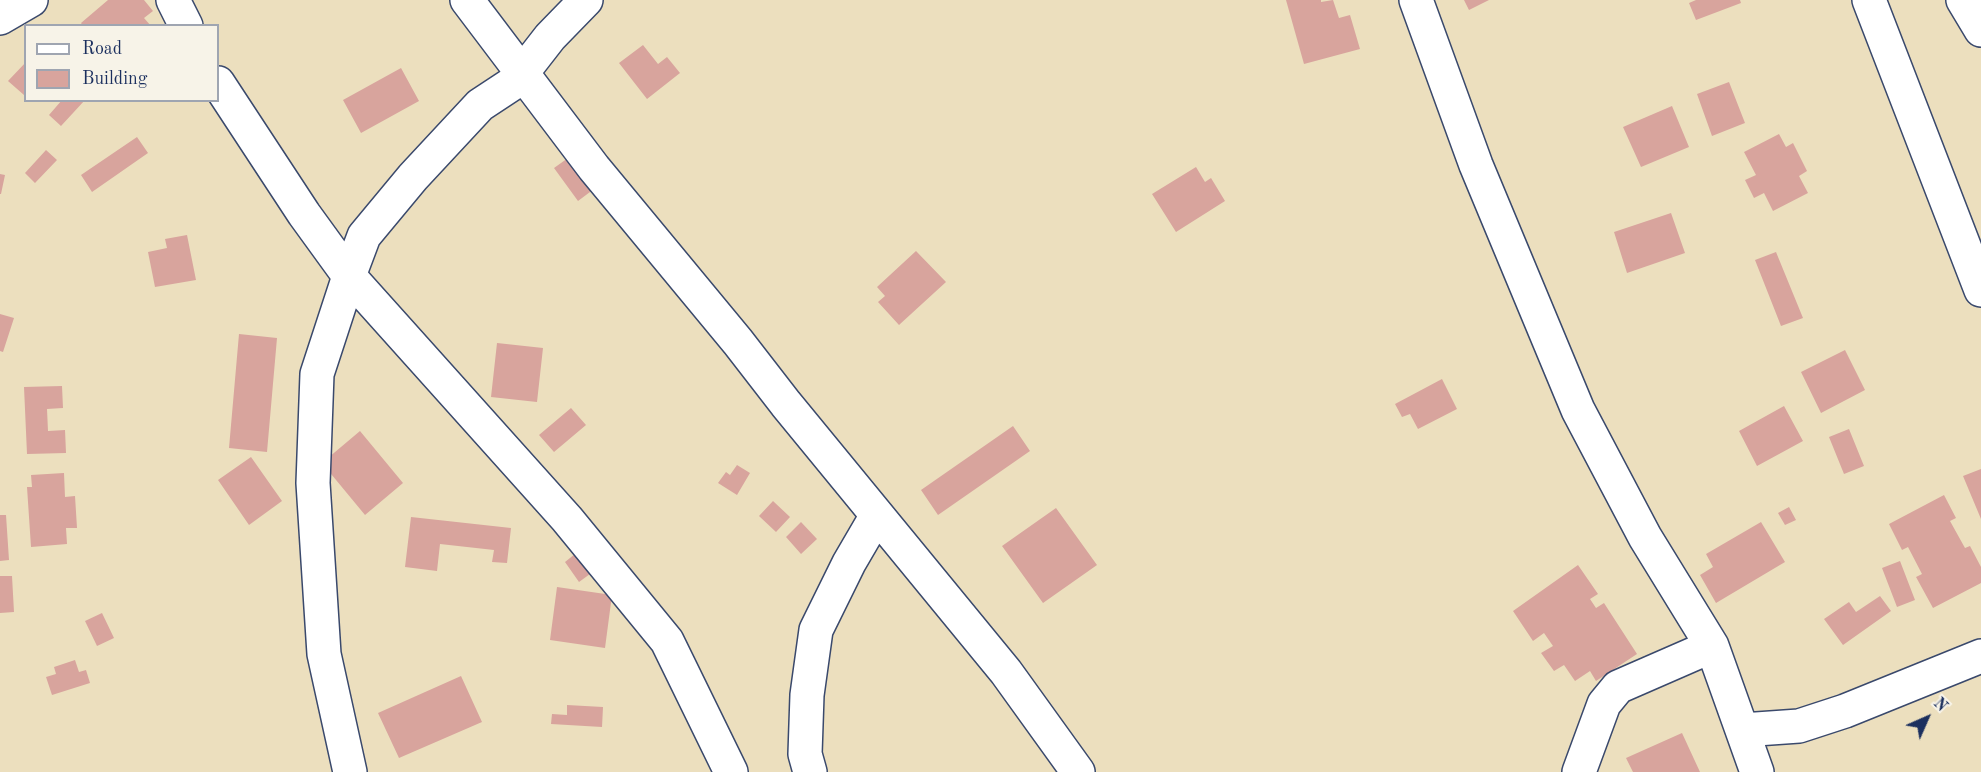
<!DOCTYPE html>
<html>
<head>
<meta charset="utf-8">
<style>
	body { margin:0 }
	#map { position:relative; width:1981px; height:772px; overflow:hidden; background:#ecdfbe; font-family:"Old Standard TT",serif }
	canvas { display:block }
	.legend { position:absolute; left:24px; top:24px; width:195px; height:78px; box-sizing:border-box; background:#f7f3e8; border:2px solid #9fa5b1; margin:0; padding:8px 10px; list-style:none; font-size:18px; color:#1b2f5e }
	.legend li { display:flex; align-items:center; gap:12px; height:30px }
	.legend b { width:30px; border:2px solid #9fa5b1 }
	.north { position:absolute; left:1897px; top:688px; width:60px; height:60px; -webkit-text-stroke:4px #f7f3e8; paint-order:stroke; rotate:45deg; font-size:16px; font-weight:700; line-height:24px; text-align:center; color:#1b2f5e }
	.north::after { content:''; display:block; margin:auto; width:21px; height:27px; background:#1b2f5e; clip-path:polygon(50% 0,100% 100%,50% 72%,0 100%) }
</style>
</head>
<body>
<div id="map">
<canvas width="1981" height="772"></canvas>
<ul class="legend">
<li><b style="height:8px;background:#fff"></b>Road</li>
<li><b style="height:16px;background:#d8a49d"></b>Building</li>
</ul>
<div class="north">N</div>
</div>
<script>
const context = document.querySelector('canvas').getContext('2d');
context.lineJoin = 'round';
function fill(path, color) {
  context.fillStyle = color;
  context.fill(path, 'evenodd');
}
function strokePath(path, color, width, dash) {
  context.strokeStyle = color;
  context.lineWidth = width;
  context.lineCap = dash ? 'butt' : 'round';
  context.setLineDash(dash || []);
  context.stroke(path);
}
fill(new Path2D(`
	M108,0H144L153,11L144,18L151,26H83L81,23Z
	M1286,0H1321V2L1333,0L1339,18L1350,15L1360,49L1304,64Z
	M1464,0H1489L1469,10Z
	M1696,0H1740L1741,3L1696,20L1689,3Z
	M643,45L658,64L667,57L680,73L647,99L619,63Z
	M26,62V93L24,95L8,81Z
	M401,68L419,101L361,133L343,100Z
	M1729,82L1745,123L1712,136L1697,94Z
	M62,100H85L61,126L49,115Z
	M1672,106L1689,147L1641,167L1623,127Z
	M1779,134L1786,147L1793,143L1807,171L1799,176L1808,193L1773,211L1764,193L1754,198L1745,180L1756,175L1744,152Z
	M137,137L148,153L92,192L81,175Z
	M46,150L57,160L35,183L25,173Z
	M575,153L598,186L578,201L554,168Z
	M1196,167L1205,182L1211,178L1225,201L1176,232L1152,194Z
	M0,174L5,175L1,194H0Z
	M1671,213L1685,253L1627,273L1614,232Z
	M187,235L196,280L155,287L148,252L167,248L165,239Z
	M916,251L946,282L899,325L878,302L885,296L877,287Z
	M1776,252L1803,318L1781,326L1755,260Z
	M0,314L14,318L3,352L0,351Z
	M239,334L277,338L267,452L229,448Z
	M497,343L543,348L537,402L491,397Z
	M1845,350L1865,390L1821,413L1801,372Z
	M1442,379L1457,409L1418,429L1410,414L1402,417L1395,404Z
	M62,386L63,408L47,409L48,431L65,430L66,453L27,454L24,387Z
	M1784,406L1803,441L1757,466L1739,431Z
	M571,408L586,425L554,452L539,435Z
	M1013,426L1030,451L938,515L921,490Z
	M1849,429L1864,466L1844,474L1829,437Z
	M360,431L403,483L365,515L322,463Z
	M251,457L282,501L249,525L218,480Z
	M737,465L750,473L737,495L718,483L726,472L730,475Z
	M1981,469V519L1963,476Z
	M64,473L65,497L75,496L77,528H66L67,544L31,547L27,487H32L31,475Z
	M1944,495L1956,518L1950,521L1965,548L1970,546L1981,567V583L1933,608L1916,577L1922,574L1908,547L1902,550L1889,524Z
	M773,501L790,517L776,532L759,516Z
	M1789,507L1796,520L1785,525L1778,513Z
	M1056,508L1097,565L1043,603L1002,546Z
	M0,515H6L9,560L0,561Z
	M411,517L511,528L507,563L492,562L494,550L440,544L437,571L405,567Z
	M801,522L817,539L801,554L786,537Z
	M1761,522L1785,562L1716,603L1700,575L1713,567L1706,554Z
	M575,554L590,574L579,582L565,562Z
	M1900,561L1915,600L1897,607L1882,568Z
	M1578,565L1598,594L1590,599L1596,608L1604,603L1637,654L1596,681L1590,671L1575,681L1564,665L1554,671L1541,653L1553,646L1544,633L1533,641L1513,611Z
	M0,576H12L14,612L0,613Z
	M557,587L612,595L605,648L550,640Z
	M1880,596L1891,611L1843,645L1824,619L1849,602L1856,612Z
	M102,613L114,638L97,646L85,621Z
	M75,660L79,672L86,670L90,683L52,695L46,677L56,674L54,667Z
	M461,676L482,722L399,758L378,713Z
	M567,705L603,707L602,727L551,724L552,714L567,715Z
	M1682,733L1700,772H1633L1626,758Z`), '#d8a49d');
const minor = new Path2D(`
	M173,0L186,26
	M467,0L594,168L738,342L786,404L1006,672L1078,772
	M1416,0L1476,165L1578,410L1645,537L1712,646L1757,772
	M1869,0L1981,290
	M1963,0L1981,30
	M0,18L31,0
	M522,73L550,37L586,0
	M218,83L304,214L349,276L567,519L667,641L731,772
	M1742,730L1799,726L1845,711L1981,656
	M350,772L324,654L313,483L317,374L349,276L364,236L413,177L480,105L524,76
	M810,772L805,754L807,695L816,630L849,563L877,515
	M1579,772L1604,704L1618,687L1712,646`);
strokePath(minor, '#3a496c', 36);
strokePath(minor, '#fff', 33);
</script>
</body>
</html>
